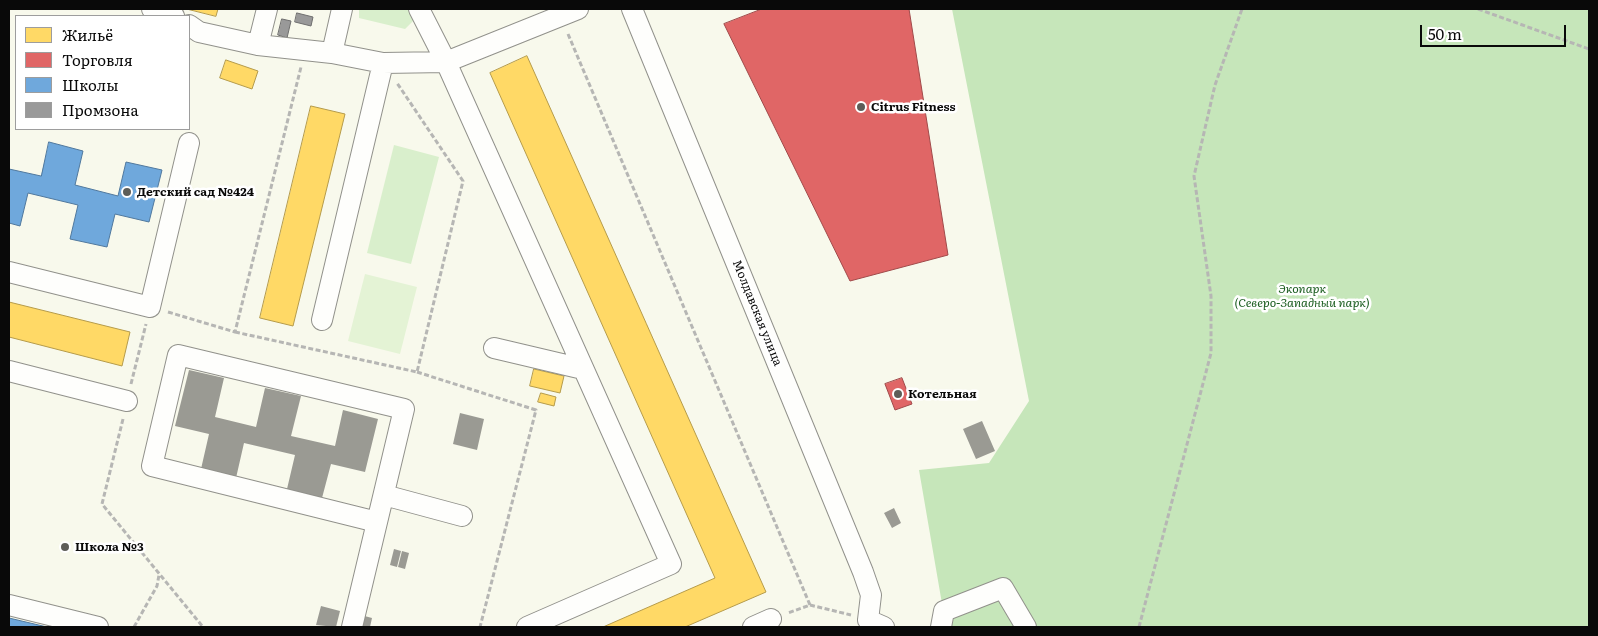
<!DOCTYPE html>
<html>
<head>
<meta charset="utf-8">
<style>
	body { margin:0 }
	#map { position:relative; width:1598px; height:636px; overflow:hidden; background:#f8f9ec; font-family:Literata,serif }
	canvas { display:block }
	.frame { position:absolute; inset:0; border:10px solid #090909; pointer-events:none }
	.legend { position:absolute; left:15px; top:15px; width:175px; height:115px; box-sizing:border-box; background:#fff; border:1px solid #9d9d9d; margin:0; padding:6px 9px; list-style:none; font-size:15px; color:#090909 }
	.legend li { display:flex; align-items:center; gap:10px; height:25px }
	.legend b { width:25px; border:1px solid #9d9d9d }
	.scale { position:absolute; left:1420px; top:25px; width:146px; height:22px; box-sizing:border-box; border:2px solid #090909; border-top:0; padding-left:6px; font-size:15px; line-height:18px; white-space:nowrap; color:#090909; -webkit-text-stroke:4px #fff; paint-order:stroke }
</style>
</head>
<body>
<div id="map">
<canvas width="1598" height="636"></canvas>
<div class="frame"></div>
<ul class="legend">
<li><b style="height:14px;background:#ffd966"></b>Жильё</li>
<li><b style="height:14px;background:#e06666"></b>Торговля</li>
<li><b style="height:14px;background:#6fa8dc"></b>Школы</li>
<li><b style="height:14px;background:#999"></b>Промзона</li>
</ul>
<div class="scale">50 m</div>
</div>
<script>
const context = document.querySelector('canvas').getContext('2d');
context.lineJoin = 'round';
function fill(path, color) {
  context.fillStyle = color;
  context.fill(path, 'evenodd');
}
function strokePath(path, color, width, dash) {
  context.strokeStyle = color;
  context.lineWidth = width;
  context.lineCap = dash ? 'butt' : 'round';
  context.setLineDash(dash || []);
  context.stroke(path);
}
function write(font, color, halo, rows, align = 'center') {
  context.font = font + ' Literata,serif';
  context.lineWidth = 5;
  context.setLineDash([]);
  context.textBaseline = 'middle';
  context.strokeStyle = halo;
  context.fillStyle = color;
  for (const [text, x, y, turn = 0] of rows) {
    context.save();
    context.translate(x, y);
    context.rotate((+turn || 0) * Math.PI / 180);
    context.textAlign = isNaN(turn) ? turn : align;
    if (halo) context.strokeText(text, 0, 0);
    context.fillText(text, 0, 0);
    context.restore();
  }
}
fill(new Path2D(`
	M359,9H412L416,18L405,29L359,18Z
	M394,145L439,157L411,264L367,253Z`), '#d9efcc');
fill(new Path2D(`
	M952,9H1589V627H946L919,470L989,463L1029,401Z`), '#c6e6ba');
fill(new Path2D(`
	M365,274L417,287L400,354L348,341Z`), '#e4f3d5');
const homes = new Path2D(`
	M187,9H218L216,16Z
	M527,56L766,592L685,627H603L715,578L490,73Z
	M226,60L258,71L252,89L220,78Z
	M311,106L345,114L293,326L260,318Z
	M9,302L130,332L122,366L9,337Z
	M534,369L564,376L560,393L530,386Z
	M541,393L556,397L554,406L538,402Z`);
fill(homes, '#ffd966');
strokePath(homes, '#b59b4a', 1);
const shops = new Path2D(`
	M762,9H909L948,255L850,281L724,24Z
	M902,378L912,404L895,410L885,384Z`);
fill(shops, '#e06666');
strokePath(shops, '#a04a4a', 1);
const schools = new Path2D(`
	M49,142L83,151L75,185L118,196L126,162L162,170L149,222L115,214L107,247L70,239L78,205L28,193L20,226L9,223V169L41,176Z
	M9,618L47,627H9Z`);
fill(schools, '#6fa8dc');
strokePath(schools, '#50789d', 1);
const industry = new Path2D(`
	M297,13L313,17L311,26L295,22Z
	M282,19L291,21L287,38L278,35Z`);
fill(industry, '#999');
strokePath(industry, '#6e6e6e', 1);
fill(new Path2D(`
	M189,370L224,378L215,417L256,427L265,388L301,396L291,436L335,446L343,410L378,419L365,472L331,464L322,498L287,489L295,455L244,443L236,478L201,469L209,434L175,426Z
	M460,413L484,419L477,450L453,444Z
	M982,421L995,451L976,459L963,429Z
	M894,508L901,523L892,528L884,513Z
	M394,549L401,551L397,567L390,565Z
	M402,551L409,553L405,569L398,567Z
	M321,606L340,611L336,627L316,625Z
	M357,614L372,618L370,627H354Z`), '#9a9a93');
const minor = new Path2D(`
	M152,9L169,13L174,16
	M267,9L258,45L332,53L383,63L446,62L578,9
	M419,9L446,62L671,564L527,627
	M632,9L863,572L871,595L868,620
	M189,25L199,32L258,45
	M332,53L342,9
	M9,272L150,307L189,143
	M322,320L383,63
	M494,348L583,369
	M9,371L127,401
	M384,495L462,516
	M9,605L98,627
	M868,620L884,627
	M352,627L404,409L178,355L152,466L377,522
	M753,627L771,619
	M941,627L944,611L1003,588L1026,627`);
strokePath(minor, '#91918b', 22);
strokePath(new Path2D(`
	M1478,9L1589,49
	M568,34L810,605L788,613
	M168,312L235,332L301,67
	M235,332L417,372L463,181L397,83
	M417,372L536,410L480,627
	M131,384L146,324
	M123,419L102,504L203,627
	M810,605L851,615
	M134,627L157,586L159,575
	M1139,627L1211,353V296L1194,176L1215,85L1242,9`), '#b6b6b4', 3, [5, 2.5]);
strokePath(minor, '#fefefc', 20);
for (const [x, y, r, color] of [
	[861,107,5,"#5d5d58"],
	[127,192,5,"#5d5d58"],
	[898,394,5,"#5d5d58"],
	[65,547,5,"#5d5d58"]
]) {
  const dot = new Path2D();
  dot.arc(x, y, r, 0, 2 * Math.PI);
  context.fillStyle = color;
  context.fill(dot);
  strokePath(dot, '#fff', 2);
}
write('bold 12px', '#090909', '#fff', [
	["Citrus Fitness",871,107],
	["Детский сад №424",137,192],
	["Котельная",908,394],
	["Школа №3",75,547]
], 'left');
write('italic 12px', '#1c5e21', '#fff', [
	["Экопарк",1302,289],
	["(Северо-Западный парк)",1302,303]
]);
write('12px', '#090909', '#fff', [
	["Молдавская улица",757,313,68]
]);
</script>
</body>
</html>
